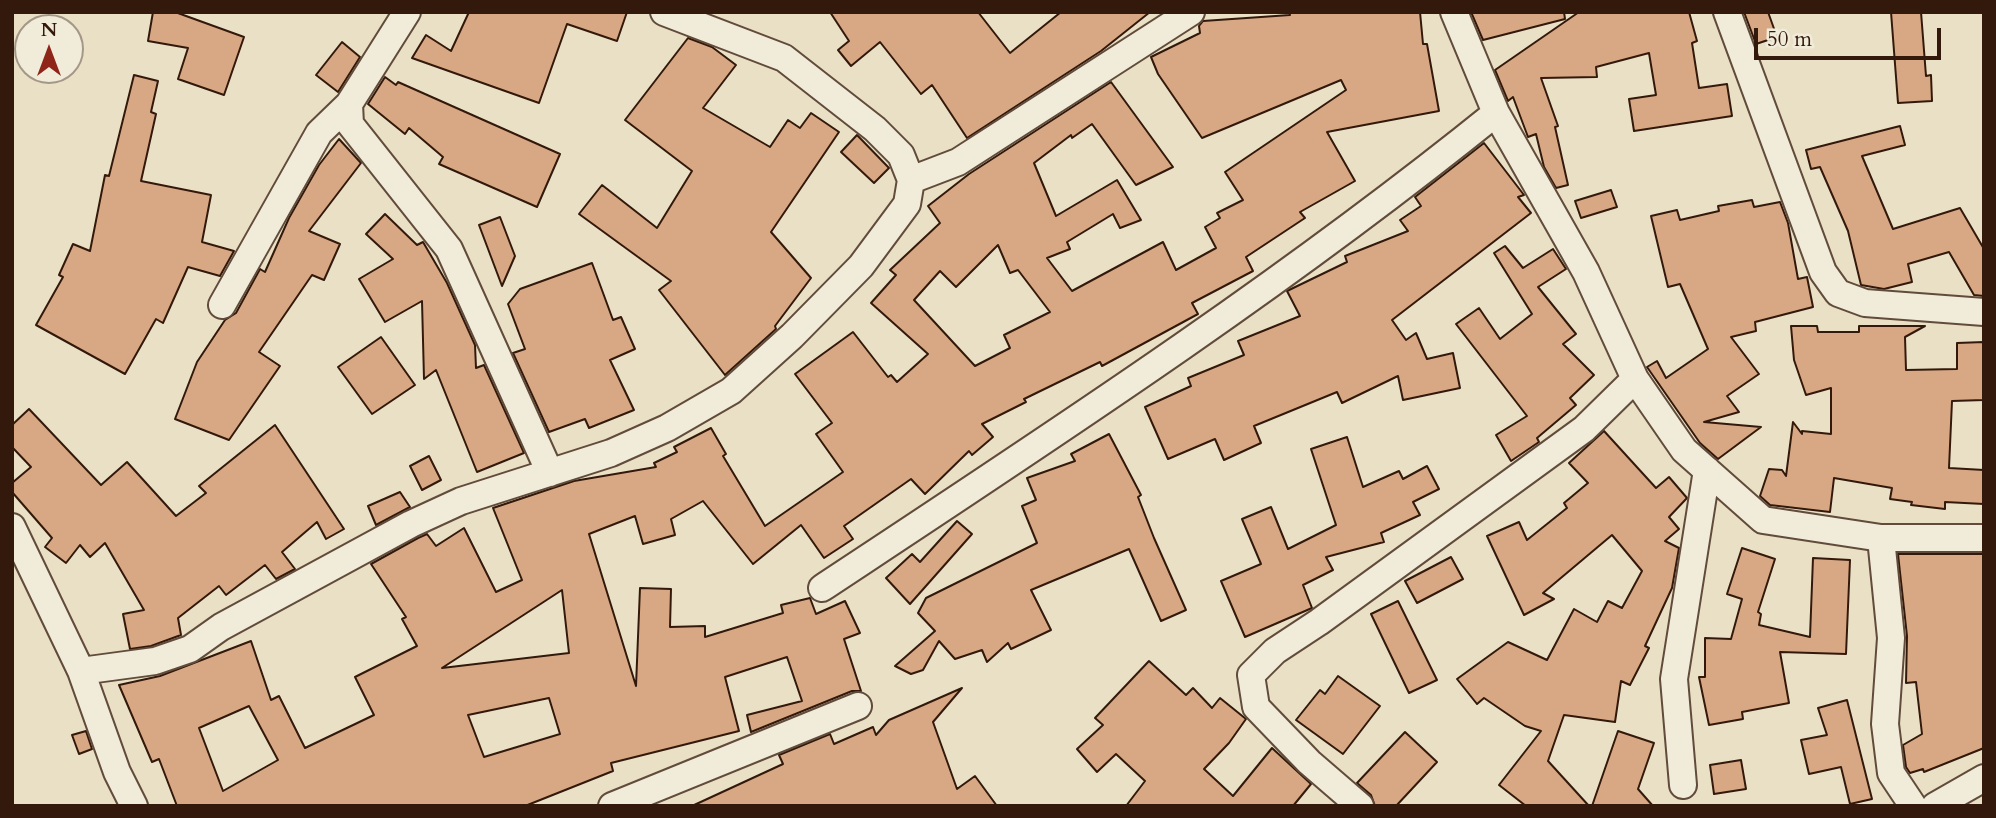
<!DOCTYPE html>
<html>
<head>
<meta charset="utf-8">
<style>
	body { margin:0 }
	#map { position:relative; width:1996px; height:818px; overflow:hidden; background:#eae0c5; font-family:Cardo,serif }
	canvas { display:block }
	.frame { position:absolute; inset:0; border:14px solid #33190b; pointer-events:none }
	.north { position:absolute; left:14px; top:14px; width:70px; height:70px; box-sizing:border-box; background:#f1ebd9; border:2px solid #a59787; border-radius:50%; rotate:0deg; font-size:19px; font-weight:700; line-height:28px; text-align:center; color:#33190b }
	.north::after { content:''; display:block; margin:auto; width:24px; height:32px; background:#8f2418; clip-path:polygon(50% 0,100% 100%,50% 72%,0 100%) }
	.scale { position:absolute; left:1754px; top:28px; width:187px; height:32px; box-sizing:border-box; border:4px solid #33190b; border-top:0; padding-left:9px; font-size:21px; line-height:24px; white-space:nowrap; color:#33190b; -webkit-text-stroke:5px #f1ebd9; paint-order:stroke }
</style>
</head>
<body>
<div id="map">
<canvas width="1996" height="818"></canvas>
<div class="frame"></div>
<div class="north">N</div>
<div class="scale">50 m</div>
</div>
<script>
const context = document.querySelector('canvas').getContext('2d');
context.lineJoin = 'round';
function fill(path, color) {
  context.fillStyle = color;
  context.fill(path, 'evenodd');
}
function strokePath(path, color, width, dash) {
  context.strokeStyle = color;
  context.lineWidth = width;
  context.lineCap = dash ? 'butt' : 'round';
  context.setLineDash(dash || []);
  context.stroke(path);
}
const building = new Path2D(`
	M153,12H175L244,37L224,95L178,79L188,48L148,41Z
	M469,12H627L617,41L567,24L539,103L412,58L426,35L451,51Z
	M830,12H978L1010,53L1061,12H1150L1101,51L967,138L932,85L921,94L880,42L851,66L838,50L849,41Z
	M1289,12H1420L1423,44H1427L1439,111L1327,132L1355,181L1300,212L1305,218L1246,257L1253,271L1192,303L1198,314L1102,366L1100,362L1024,399L1026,402L982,424L993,437L972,455L969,451L925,494L911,479L844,526L853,539L824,558L801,525L753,564L703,501L671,519L675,535L643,544L635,516L589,534L636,686L640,588L671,589L670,627L705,626V637L783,613L781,605L810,598L816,614L845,601L860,633L844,639L861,691H852L751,732L747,715L802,701L787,657L725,677L739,731L611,763L613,771L525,806H177L159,759L152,762L119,685L160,676L251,641L271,700L279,696L305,748L374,715L355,677L417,646L402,619L406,617L371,564L418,538L427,534L436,546L464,528L496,592L522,580L493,508L574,481L656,467L654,463L677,452L674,447L711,428L726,454L723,456L765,526L843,472L816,434L832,423L795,374L853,332L888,377L891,375L897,382L928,354L871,303L896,275L890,270L940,223L928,206L969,174L1111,82L1173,167L1136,185L1092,124L1072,138L1071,135L1034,163L1056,216L1117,180L1141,220L1120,228L1113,214L1067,242L1070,249L1047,258L1072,291L1163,242L1176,270L1216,248L1205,227L1220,218L1217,213L1243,200L1225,172L1346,90L1341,80L1202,138L1158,74L1151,57L1200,33L1199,26L1203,21L1290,15ZM998,245L1010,273L1018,270L1050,312L1004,335L1010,348L975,366L914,300L940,271L956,287ZM562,590L569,653L442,668ZM549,698L560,734L484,757L468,715ZM249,706L278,760L223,791L199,728Z
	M1471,12H1564L1565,19L1483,40Z
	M1579,12H1689L1697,41L1692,43L1699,88L1727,84L1732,116L1634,131L1629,99L1656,95L1649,53L1596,67L1597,77L1541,78L1558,126L1555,127L1568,185L1556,188L1544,167L1536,134L1528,137L1513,97L1508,101L1495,70Z
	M1744,12H1768L1777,37L1756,44Z
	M1891,12H1921L1926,76L1931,75L1932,101L1898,103Z
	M688,38L712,47L736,65L703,108L770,147L788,120L800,128L811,113L839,132L771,232L811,278L775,326L776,329L725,375L659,290L671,281L579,214L602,185L657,228L692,171L625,120Z
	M342,42L360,57L338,92L316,75Z
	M134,75L158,81L151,112L156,114L141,181L211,195L202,242L234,251L220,276L188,267L163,323L156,319L125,374L36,325L63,277L59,275L73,244L90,251L105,175L109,176Z
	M385,77L396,85L398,82L560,154L537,207L439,164L443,157L409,128L405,134L368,104Z
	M1900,126L1905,145L1862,156L1893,229L1960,208L1984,249V296L1974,295L1949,252L1908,264L1912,282L1884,289L1861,285L1848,231L1820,167L1811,169L1806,150Z
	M857,135L889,168L874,183L841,152Z
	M339,139L361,163L309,231L340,244L324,280L312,275L259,352L280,366L229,440L175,419L197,362L225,320L236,313L260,269L265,272L289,218L319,165Z
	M1484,143L1524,195L1518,197L1531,213L1392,320L1406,340L1416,333L1427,359L1453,353L1460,388L1403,400L1398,376L1342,403L1337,392L1254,426L1261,443L1224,460L1215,439L1168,459L1145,407L1191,386L1188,378L1244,355L1238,341L1300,316L1287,291L1347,262L1345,256L1408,231L1400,220L1421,206L1415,197Z
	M1611,190L1617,207L1581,218L1575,201Z
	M1752,200L1754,207L1780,202L1788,223L1798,279L1807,277L1813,307L1755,322L1756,331L1731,337L1759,374L1727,396L1739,412L1704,422L1761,427L1718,459L1700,443L1647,367L1657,361L1666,378L1708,349L1680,284L1668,287L1651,216L1677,210L1680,220L1719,211L1718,206Z
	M385,214L417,245L423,242L447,283L475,345L476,368L484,365L524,453L477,472L436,370L424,379L422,301L385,322L359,279L393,259L366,234Z
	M500,217L515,256L502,286L479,225Z
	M1505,246L1523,268L1553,249L1566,269L1538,287L1576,334L1563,344L1594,375L1570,398L1576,405L1537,438L1539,442L1511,461L1496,435L1527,416L1456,324L1479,308L1500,339L1532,314L1494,253Z
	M592,263L613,320L621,317L635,349L610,360L634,410L589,428L585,419L549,432L513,353L525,349L508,304L520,289Z
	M1791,326H1817L1818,332H1859V326H1925L1905,337L1906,370L1957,369V343L1984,342V400L1952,401L1949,468L1984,470V504L1945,502V509L1911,505L1912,502L1890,499L1892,488L1834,478L1830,512L1770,505L1760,496L1769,469L1782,470L1786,476L1793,422L1802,434V431L1831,434V388L1806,395L1794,360Z
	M381,337L415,385L372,414L338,367Z
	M29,409L101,485L127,462L176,516L206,493L199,486L275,425L344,529L326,539L317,522L282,552L295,569L276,579L265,565L226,595L219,586L178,618L181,635L151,646L130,649L123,614L144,610L105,543L90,557L80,545L66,563L45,547L52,538L12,492V483L31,467L12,447V425Z
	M1604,431L1656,488L1669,477L1687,498L1669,517L1679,529L1665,541L1679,548L1672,588L1645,646L1649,648L1630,685L1621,681L1615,722L1564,715L1548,761L1589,806H1526L1499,785L1541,731L1525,726L1484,698L1477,704L1457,679L1508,642L1547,660L1574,609L1597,622L1608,601L1622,608L1642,571L1612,535L1543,593L1554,599L1524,615L1487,536L1519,522L1527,540L1567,508L1564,503L1588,483L1569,463Z
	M1109,434L1141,495L1138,497L1154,538L1186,610L1161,621L1129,549L1031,590L1051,630L1011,649L1008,643L987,662L982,650L955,659L939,641L923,670L911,674L895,666L935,631L918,613L926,598L1037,543L1022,506L1036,500L1027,478L1075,461L1071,454Z
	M1347,437L1363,487L1399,471L1403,479L1427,466L1439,489L1413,502L1420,515L1381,533L1384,542L1326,557L1333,570L1303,585L1312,608L1245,637L1221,581L1261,564L1242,519L1271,507L1288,549L1336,525L1311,449Z
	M429,456L441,480L422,490L410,466Z
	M400,492L410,507L376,525L368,506Z
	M957,521L972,534L910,604L886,578L912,554L920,562Z
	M1742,548L1775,559L1758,612L1761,614L1759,625L1810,637L1813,558L1850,560L1846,654L1780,652L1789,703L1742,712L1743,719L1709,725L1699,677H1705V638L1731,639L1742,599L1727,594Z
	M1898,554H1984V748L1924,772L1923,769L1910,773L1906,767L1903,745L1922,734L1916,682L1906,683L1907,636Z
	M1451,557L1463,579L1417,603L1405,581Z
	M1398,601L1437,680L1409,693L1371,614Z
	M1149,661L1186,695L1193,688L1212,708L1220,698L1246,719L1229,743L1204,769L1233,796L1272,748L1311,784L1293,806H1126L1145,781L1116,754L1097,772L1077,749L1103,725L1095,718Z
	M1338,676L1380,706L1343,754L1296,720L1320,690L1325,694Z
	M962,688L933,722L957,789L975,776L997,806H692L783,764L779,755L830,734L834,744L873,727L876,735L889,720Z
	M1847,700L1872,799L1850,804L1841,767L1809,774L1801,740L1827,735L1818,708Z
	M86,731L92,749L79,754L72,735Z
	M1618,731L1654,743L1638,789L1653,806H1592Z
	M1405,732L1437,762L1396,806H1375L1371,795L1357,783Z
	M1741,760L1746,789L1714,794L1710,765Z`);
fill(building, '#d8a885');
strokePath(building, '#33190b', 2);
const minor = new Path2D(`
	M407,12L349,104L350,124L449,249L550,473
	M1727,12L1823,272L1838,293L1865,303L1984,312
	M1496,113L1586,272L1635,379L1684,450L1763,520L1881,538H1984
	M911,180L958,162L1191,12
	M222,305L319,133L349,104
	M12,527L81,671L117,772L134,806
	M1881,538L1891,638L1885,724L1891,773L1913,806
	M822,588C1052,436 1282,286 1496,113L1454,12
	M81,671L155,661L190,649L221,627L411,524L461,501L611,453L667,428L731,391L792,336L861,266L907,204L911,180L901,155L875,129L784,58L664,12
	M1683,785L1674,679L1707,470
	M612,806L858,706
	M1360,806L1309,762L1256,707L1251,675L1275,651L1319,622L1584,429L1635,379
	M1935,806L1984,778`);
strokePath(minor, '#614b3a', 30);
strokePath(minor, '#f1ebd9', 26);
</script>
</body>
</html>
